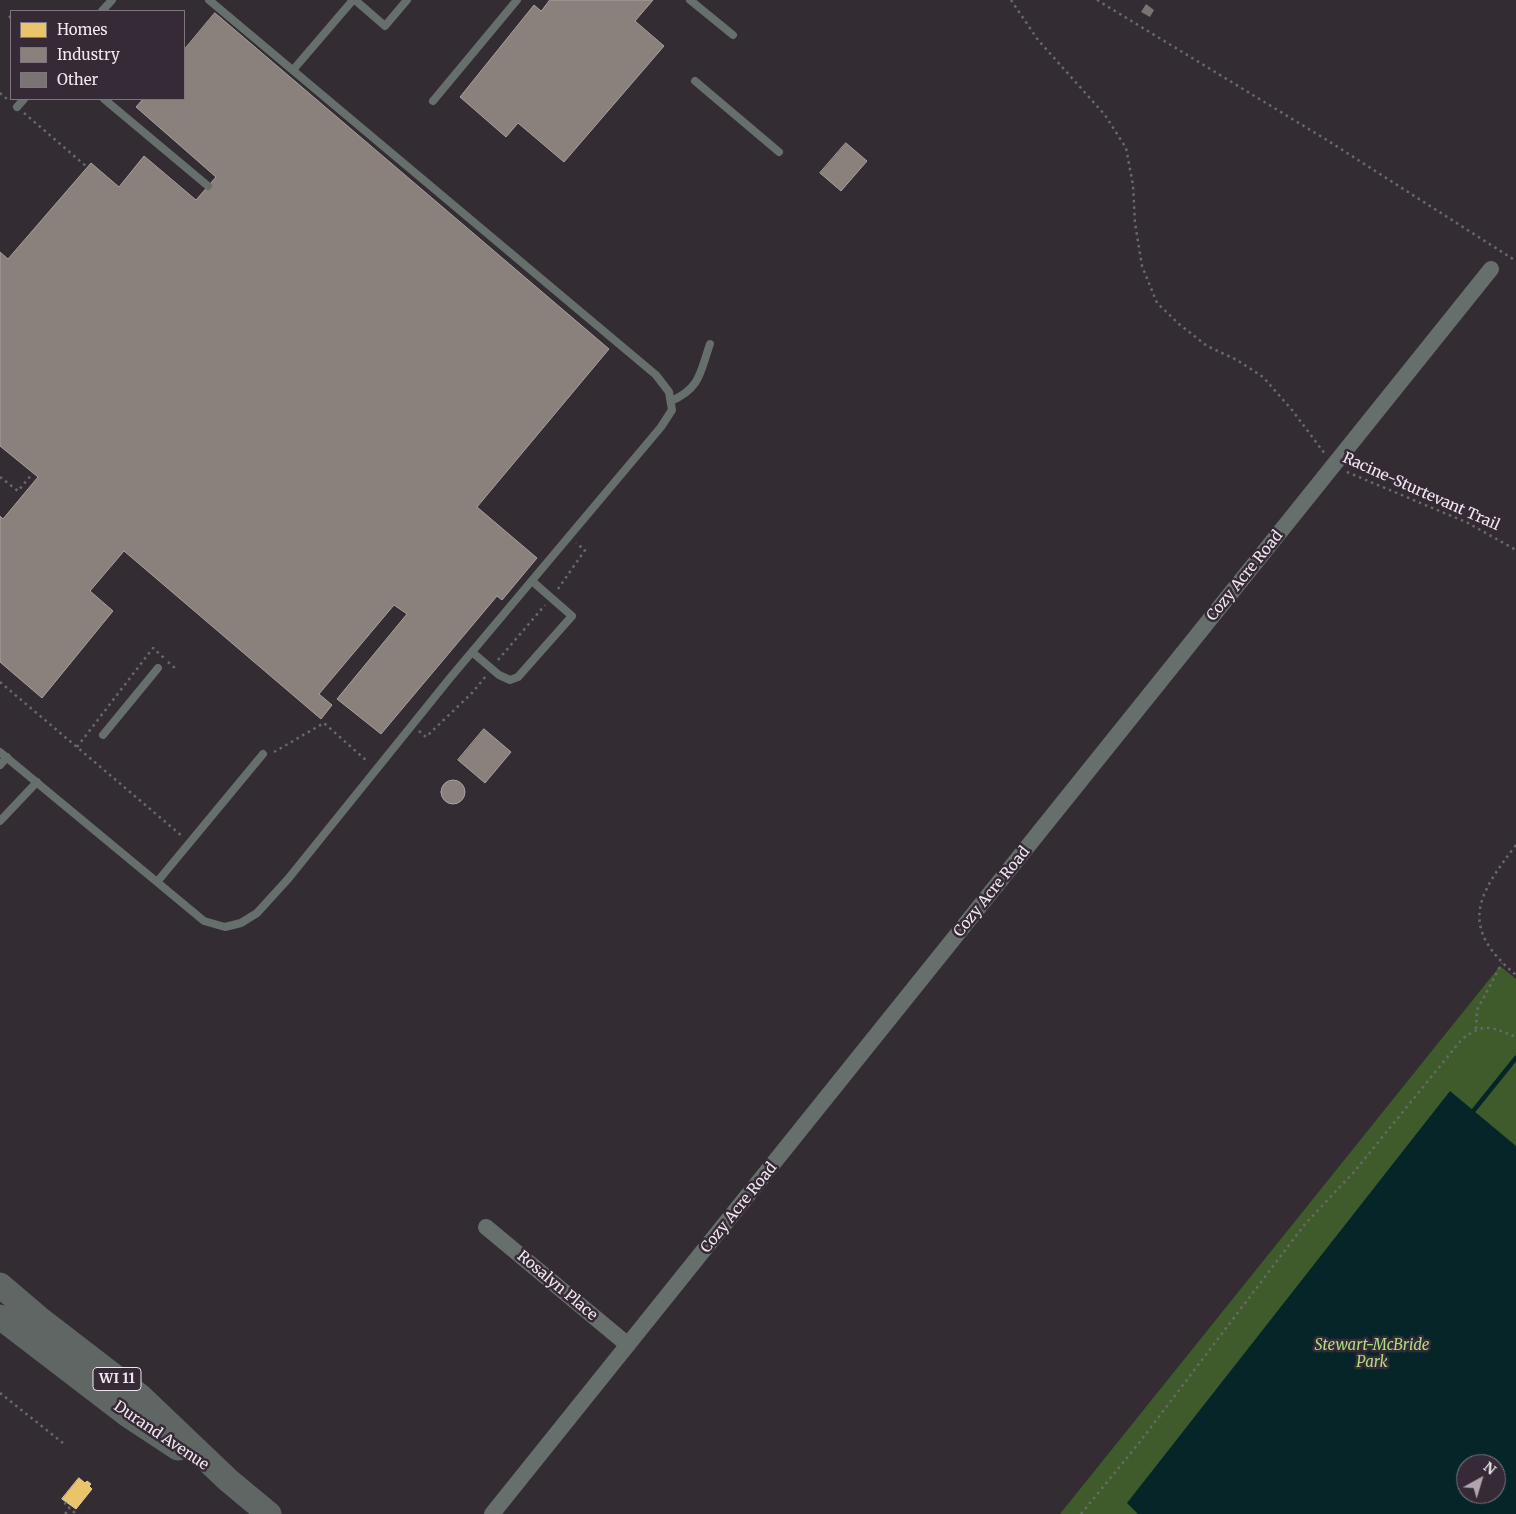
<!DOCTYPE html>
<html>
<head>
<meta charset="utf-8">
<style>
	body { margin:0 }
	#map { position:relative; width:1516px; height:1514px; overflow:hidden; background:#332d33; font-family:Merriweather,serif }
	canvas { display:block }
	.legend { position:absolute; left:10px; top:10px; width:175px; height:90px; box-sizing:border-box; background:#362a36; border:1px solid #807680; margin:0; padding:6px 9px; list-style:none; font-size:15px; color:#f0e8f0 }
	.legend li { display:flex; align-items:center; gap:10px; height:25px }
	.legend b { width:25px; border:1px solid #807680 }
	.north { position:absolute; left:1456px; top:1454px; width:50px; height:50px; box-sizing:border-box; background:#362a36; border:1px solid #807680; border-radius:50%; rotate:39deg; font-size:14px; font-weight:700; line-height:20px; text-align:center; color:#f0e8f0 }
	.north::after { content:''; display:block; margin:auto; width:18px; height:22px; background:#aea7ae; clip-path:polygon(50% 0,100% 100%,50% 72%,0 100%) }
</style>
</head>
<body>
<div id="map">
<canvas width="1516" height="1514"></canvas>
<ul class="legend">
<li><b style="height:14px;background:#e9c46a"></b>Homes</li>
<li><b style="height:14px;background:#8a817c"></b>Industry</li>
<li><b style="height:14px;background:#797374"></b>Other</li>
</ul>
<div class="north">N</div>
</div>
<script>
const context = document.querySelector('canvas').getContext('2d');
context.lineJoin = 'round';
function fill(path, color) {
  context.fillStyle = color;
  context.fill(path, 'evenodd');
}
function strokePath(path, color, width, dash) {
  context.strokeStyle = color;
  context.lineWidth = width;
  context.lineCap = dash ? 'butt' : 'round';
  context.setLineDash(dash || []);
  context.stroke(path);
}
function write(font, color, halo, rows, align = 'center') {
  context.font = font + ' Merriweather,serif';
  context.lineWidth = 5;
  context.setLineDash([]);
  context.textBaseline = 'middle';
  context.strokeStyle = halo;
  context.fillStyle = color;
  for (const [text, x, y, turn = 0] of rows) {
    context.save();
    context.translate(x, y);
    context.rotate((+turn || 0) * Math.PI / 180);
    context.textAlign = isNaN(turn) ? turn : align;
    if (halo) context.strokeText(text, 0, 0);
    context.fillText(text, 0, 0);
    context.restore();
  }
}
fill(new Path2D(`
	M1500,966L1516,979V1514H1060ZM1466,1464H1496V1494H1466Z`), '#3f5a2b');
fill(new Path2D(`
	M1450,1091L1516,1146V1514H1138L1127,1503ZM1466,1464H1496V1494H1466Z`), '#052528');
const homes = new Path2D(`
	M79,1478L85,1483L87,1481L91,1484L89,1486L92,1489L76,1509L62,1499Z`);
fill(homes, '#e9c46a');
strokePath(homes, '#ebcf92', 1);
const industry = new Path2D(`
	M550,0H653L635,21L664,46L564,162L518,123L506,137L460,97L534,5L541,11Z
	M215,13L609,349L477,507L537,558L502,600L497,596L381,734L337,699L407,614L394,605L319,694L332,705L321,719L124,551L90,591L113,611L42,698L0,662V516L3,519L38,477L0,446V252L8,259L91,163L119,187L144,156L196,200L216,177L136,107L143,99H184V50Z
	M846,143L867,161L841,191L820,173Z
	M484,729L511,752L485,783L458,760Z
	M441 792a12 12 0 1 1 24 0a12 12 0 1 1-24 0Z`);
fill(industry, '#8a817c');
strokePath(industry, '#a9a09f', 1);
strokePath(new Path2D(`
	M1470,1115L1516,1058`), '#052528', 4.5);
fill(new Path2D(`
	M1146,4L1154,10L1150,17L1141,12Z`), '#797374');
strokePath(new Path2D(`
	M1011,0L1038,40L1105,115L1126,148L1133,185L1135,223L1142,266L1157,303L1179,324L1207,346L1237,360L1263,377L1292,410L1325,454
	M1097,0L1330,142L1516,261
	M9,16L11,18
	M0,93L8,100
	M24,113L87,167
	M1347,472L1468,523L1516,550
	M0,477L18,491L33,473
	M558,589L585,550L576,543
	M498,660L545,605
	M168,662L175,668
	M0,682L182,836
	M419,731L426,737L472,693L486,676
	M77,747L153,648L164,658
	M274,752L324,723L368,762
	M1516,845C1476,897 1459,927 1516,975
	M1476,1029L1477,1010L1502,963
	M0,1393L63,1443
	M66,1502L65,1504L76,1514
	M65,1514L70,1509
	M1081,1514L1139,1443L1305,1224L1354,1172L1462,1039C1485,1022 1491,1027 1516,1037`), '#666a69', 2.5, [2.5, 4]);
strokePath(new Path2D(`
	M355,0L385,26L407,0
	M690,0L733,35
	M102,11L112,0
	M293,70L353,0
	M695,81L779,152
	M104,99L208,186
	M433,101L517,0
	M17,107L24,99
	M671,401C701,388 700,372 710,344
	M472,652L499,675L510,680L518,677L572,616L532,581
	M103,735L158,668
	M0,752L157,882L263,754
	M0,765L7,757
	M0,821L37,782
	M157,882L204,921L225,927L241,923L257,913L288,879L450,678L661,427L672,410L669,392L656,375L209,0`), '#666f6b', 8);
strokePath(new Path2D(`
	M486,1227L628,1345
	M492,1514L1491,269`), '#666f6b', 16);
strokePath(new Path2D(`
	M0,1285L41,1320L141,1397L228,1480L269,1514
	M0,1317L128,1415L178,1448`), '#5f6664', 25);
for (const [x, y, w] of [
	[117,1379,48]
]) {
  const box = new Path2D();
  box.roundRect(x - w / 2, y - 11.5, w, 23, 4);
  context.fillStyle = '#362a36';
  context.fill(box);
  strokePath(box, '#f0e8f0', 1);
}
write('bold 14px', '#f0e8f0', null, [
	["WI 11",117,1379]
]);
write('15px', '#f0e8f0', '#362a36', [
	["Racine-Sturtevant Trail",1421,492,24],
	["Cozy Acre Road",1245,576,-51],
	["Cozy Acre Road",992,892,-51],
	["Cozy Acre Road",739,1208,-51],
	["Rosalyn Place",557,1286,40],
	["Durand Avenue",161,1436,34]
]);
write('italic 15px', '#a8df83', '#362a36', [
	["Stewart-McBride",1372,1346],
	["Park",1372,1363]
]);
</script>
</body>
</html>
